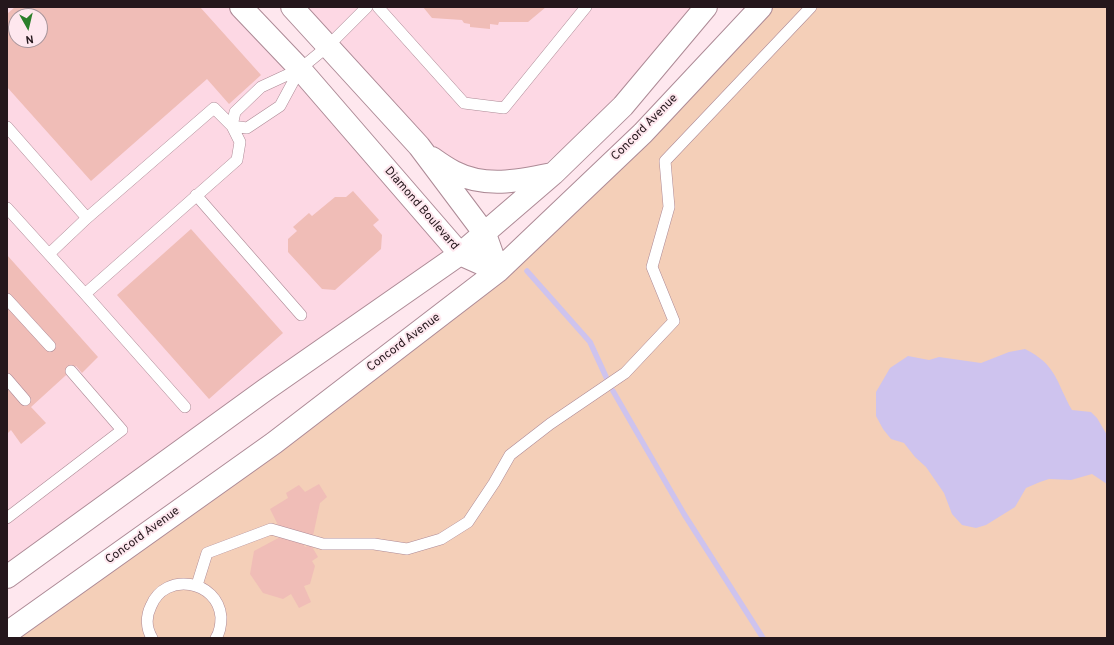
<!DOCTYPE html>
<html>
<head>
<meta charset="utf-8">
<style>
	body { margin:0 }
	#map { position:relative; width:1114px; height:645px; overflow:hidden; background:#fee7ee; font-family:Overpass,sans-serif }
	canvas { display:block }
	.frame { position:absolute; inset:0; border:8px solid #25171c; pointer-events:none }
	.north { position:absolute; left:8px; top:8px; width:40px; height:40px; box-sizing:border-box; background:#fee7ee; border:1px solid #a7949a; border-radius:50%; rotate:172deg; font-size:11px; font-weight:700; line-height:16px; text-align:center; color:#25171c }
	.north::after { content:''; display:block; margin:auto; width:14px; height:18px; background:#2b7e2a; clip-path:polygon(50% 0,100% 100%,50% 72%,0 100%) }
</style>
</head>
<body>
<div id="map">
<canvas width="1114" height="645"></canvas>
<div class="frame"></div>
<div class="north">N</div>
</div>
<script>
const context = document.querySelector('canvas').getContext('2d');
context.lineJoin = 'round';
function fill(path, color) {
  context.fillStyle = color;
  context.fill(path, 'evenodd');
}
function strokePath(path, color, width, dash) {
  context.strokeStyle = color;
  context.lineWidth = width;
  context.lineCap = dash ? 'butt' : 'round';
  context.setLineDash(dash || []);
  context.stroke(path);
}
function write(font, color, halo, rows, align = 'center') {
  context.font = font + ' Overpass,sans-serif';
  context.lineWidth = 4;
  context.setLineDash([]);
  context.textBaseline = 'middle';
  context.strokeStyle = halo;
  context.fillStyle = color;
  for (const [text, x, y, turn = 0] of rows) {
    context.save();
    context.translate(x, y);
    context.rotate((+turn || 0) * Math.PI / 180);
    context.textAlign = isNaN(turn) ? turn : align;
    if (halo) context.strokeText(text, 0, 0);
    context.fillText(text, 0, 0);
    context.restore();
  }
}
fill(new Path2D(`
	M7,7H241L460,254L7,573ZM16,16H40V40H16Z
	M292,7H702L615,103L540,168L510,175L463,171L419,146Z`), '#fdd8e4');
fill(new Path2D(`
	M761,7H1107V638H7L498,271Z`), '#f4cfb8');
fill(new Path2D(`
	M1025,349C1057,365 1056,382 1072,410L1091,412L1097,418L1107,435V484L1092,474L1071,480L1049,479L1040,482L1026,488L1015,507L986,525L976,528L962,525L952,514L944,493L926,467L915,457L904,443L891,439L883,429L876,416V392L890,368L908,356L929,360L939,357L981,363L1009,352Z`), '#cec3ee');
strokePath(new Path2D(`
	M527,271L590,342L607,379
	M613,391L684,514L763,638`), '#cec3ee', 5.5);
fill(new Path2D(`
	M15,7H200L261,75L229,104L207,79L91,181L7,87V14ZM16,16H40V40H16Z
	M423,7H546L528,22H499L498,25L490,24V29L470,27V24L464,23L462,20L432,18Z
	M353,191L379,220L373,225L382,235L381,249L335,290L322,289L288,252V239L297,231L293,227L309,213L312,216L335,197H346Z
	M191,229L283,333L209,399L117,295Z
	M7,255L98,357L82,373L76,366L31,407L46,423L21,444L11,430L7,434Z
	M319,484L327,497L320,503L313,536L279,527L270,509L288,498L286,493L299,485L305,492Z
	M282,536L303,543L305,547L311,545L318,557L312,561L315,566L310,584L304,586L311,602L299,608L291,594L283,599L263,593L250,574L254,551Z`), '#f0bdb7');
const lane = new Path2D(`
	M378,7L464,103L504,108L586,7
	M232,126L235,112L261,87L300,69L328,46L367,7
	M232,126L247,128L280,106L300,69
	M7,127L87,218
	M196,195L301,315
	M7,208L85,294L185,407
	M49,254L87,218L214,108L232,126L240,142L237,160L85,294
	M7,299L50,346
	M7,379L25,400
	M7,518L122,430L71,371
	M197,585L207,553L271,529L323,544H374L407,549L441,539L468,522L494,483L510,455L550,424L625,373L674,321L652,267L669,207L665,161L811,7
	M152,638C146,628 146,616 151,606C165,571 218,580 221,617C221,624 220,632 216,638`);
const secondary = new Path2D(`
	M241,7L300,69L460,254L498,271
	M292,7L419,146L485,234L498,271
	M432,158C439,163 446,168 454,172C485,188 518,181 552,174
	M7,577L265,390L460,254L553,174L623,106L706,7
	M7,633L274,443L498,271L643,133L761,7`);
strokePath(lane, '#ad8a96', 12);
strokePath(secondary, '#ad8a96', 24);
strokePath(lane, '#fff', 11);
strokePath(secondary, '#fff', 22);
write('12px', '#25171c', '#fee7ee', [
	["Concord Avenue",645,128,-45],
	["Diamond Boulevard",421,209,49],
	["Concord Avenue",404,343,-37],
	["Concord Avenue",143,536,-36]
]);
</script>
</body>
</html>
